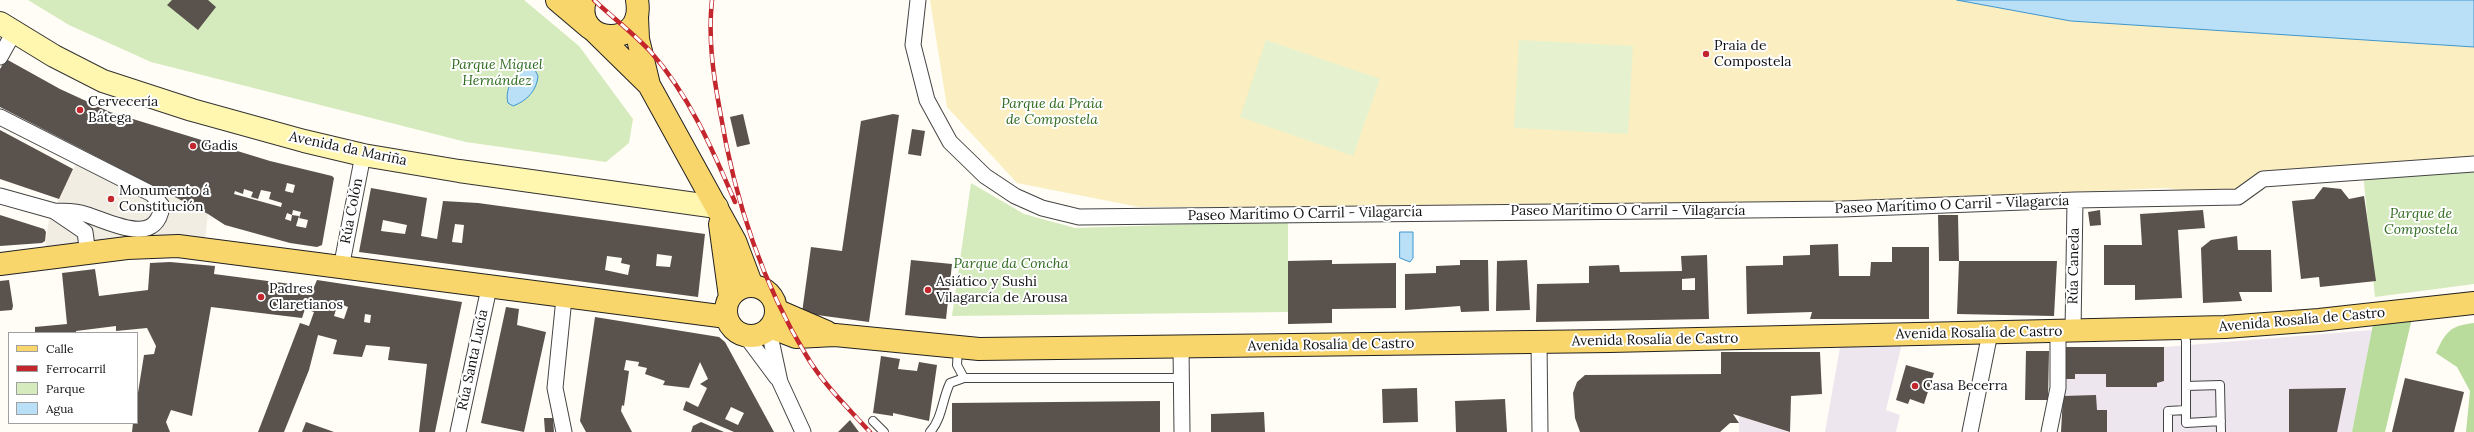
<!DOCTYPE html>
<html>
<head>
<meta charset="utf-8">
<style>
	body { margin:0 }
	#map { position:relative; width:2474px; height:432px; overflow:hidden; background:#fffdf5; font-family:Lora,serif }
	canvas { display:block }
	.legend { position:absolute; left:8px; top:332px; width:130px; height:92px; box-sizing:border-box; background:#fff; border:1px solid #a0a0a0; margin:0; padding:5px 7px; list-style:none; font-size:12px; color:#111 }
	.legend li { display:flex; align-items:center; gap:8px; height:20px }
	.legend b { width:20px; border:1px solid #a0a0a0 }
</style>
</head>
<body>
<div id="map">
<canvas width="2474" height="432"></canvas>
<ul class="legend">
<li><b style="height:5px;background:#f9d66b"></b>Calle</li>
<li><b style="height:5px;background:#c4262e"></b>Ferrocarril</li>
<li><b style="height:11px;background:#d5ebbd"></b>Parque</li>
<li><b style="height:11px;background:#b9e0f7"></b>Agua</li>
</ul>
</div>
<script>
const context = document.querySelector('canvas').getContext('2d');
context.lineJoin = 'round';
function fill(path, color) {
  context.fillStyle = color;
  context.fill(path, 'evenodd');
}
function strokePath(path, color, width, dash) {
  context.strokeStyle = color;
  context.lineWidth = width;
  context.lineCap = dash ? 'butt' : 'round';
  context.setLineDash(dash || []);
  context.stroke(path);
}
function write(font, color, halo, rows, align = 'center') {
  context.font = font + ' Lora,serif';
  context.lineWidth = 4;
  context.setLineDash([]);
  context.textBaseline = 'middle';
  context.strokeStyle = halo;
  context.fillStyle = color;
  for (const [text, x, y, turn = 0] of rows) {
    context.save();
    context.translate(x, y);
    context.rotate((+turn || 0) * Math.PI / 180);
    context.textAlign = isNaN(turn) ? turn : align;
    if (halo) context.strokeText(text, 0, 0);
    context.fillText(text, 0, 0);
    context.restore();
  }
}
fill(new Path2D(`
	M2372,330L2352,432H2061L2064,379H2075V374H2106V387H2156L2157,383L2164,381V347Z
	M1904,335L1886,410L1900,415L1896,432H1825L1842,336Z
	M1739,416L1788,432H1739Z`), '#eee6ef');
fill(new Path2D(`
	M28,0H524L579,46L633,119L629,143L606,162L466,142L151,62L69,25Z
	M2474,161V284L2375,297L2363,172Z
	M971,183L1024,214L1075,228L1288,221V312L952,316Z`), '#d5ebbd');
fill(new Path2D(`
	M2414,310L2385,432H2352L2375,314Z
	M2474,323V432H2466L2470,391L2457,367L2436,353C2446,331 2450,326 2474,323Z`), '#b9dc9c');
fill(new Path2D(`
	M930,0H2474V160L2263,179L2238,197L2166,188L1708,207H1139L1017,183L947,107Z`), '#fbeec1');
fill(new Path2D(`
	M1266,40L1380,79L1353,156L1240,117Z
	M1519,40L1633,46L1628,134L1514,128Z`), '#e6f2cf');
fill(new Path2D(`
	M83,149L208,214L204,248L45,247L49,220Z`), '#f1ede2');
const water = new Path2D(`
	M1957,0H2474V47L2071,21Z
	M530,67L534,68L538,76C537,90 527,101 513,106L508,103C504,88 515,71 530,67Z
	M1400,232H1413V258L1410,262L1400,258Z`);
fill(water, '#b9e0f7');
strokePath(water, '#3f96cf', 1);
fill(new Path2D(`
	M172,0H208L216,7L198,30L167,5Z
	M6,59L60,89L110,112L270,161L332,176L334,178L322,245L317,247L290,243L225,225L208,214L0,107V69ZM287,183L295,185L293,193L285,191ZM244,189L253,192L251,197L258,199L261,190L271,192L269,199L282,203L281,207L234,194L235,191L243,194ZM293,210L301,212L299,218L308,220L306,228L296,226L299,216L292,215L291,221L285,219L287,213L292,215Z
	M743,114L750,144L737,147L730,117Z
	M893,114L899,115L869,322L802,313L811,247L842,251L861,121Z
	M912,129L925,131L921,156L908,154Z
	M0,130L73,169L59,199L0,179Z
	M2323,187L2341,189L2349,199L2364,196L2376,281L2320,287L2319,277L2301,279L2292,201L2314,199Z
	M371,188L427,198L421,236L437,239L443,201L478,203L705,234L698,297L359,252ZM383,220L407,225L405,234L381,231ZM455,224L464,225L462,243L452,242ZM657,254L672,256L670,267L656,266ZM607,256L622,258L621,263L630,265L628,275L605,270Z
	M2100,210L2101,225L2090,226L2088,212Z
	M2203,210L2205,228L2178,230L2182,298L2135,300V285H2104V245H2142L2140,214Z
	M0,215L44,229L46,232L45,241L42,243L0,246Z
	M1938,215H1958L1959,261H2057L2054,316L1957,314L1959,261H1939Z
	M2237,236L2238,250H2271L2272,292H2239L2242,301L2203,303L2201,248L2211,240Z
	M1838,244L1839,276H1870L1871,262H1892V247H1929V319H1810L1812,312L1747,314L1746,266L1783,265V256L1810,255V245Z
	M1707,255L1709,319L1536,322L1537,284L1589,283V266L1619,265L1620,272L1682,271L1681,256ZM1695,278V290H1682V279Z
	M911,260L952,264L946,319L905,315Z
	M1332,260V264L1396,263V308L1332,309V323L1288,324V261Z
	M1460,260H1488L1489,311L1461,312L1460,306L1405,310V274L1436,273V266L1460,265Z
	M1527,260L1530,310L1496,311L1497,261Z
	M170,262L215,266L214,274L314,287L317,280L462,302L435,432H419L427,364L388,360L390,347L366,345L362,357L333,354L337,340L318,335L309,370L284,432H258L300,323L309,326L314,312L305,309L302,318L211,307L192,416L171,410L166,422L170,432H132L133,423H137V399L144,355L154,354L156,346L147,328L116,331V326L76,331V333H35V327L67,324L62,273L95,269L99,296L148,290L150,263ZM338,303L348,307L344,319L334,316ZM365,314L371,315L370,323L364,322Z
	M9,280L13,306L12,310L0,311V281Z
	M506,307L519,309L517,325L546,332L524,432L481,423Z
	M595,317L719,337L725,342L774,432H734L683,410L686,401L698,407L707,388L700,384L708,379L700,362L689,388L663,385L665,381L645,374L647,368L638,366L639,362L626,360L624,370L629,371L624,406L622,405L621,411L632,432H586L580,421ZM731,407L744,413L738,425L725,419Z
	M2064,347H2164V381L2157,383V387H2106V374H2075V379H2064Z
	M2026,351H2049L2048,400H2025Z
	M1721,352H1820L1822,394L1791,396L1790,432L1733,414L1739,423H1730L1720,432H1580L1575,418L1573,393L1577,382L1585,375L1721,374Z
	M881,356L900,359L898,369L917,371L919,362L937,365L929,421L893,413V416L873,413Z
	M1906,365L1934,373L1924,404L1910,399L1908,404L1896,400Z
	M2405,378L2464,392L2454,432H2392Z
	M1417,388L1418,422L1383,423L1382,389Z
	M2346,388L2337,432H2289V389Z
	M2096,395L2097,410H2107V432H2061L2063,396Z
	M1505,399L1507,432H1456L1455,401Z
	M1160,401V432H952V403Z
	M1264,412L1265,432H1211V414Z
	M544,418H553L554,432H545Z
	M850,420L859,432H838Z
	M306,422L334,432H302Z
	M701,422L724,432H691L693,426Z`), '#5a524d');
const lane = new Path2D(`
	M958,348L957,365L964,378
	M2186,386L2220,385L2221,432
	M2186,410V423L2221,421
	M873,421L884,432
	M930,432C942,419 942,400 950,383L964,378H1182
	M2168,432V411L2186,410V341L2183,329`);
const street = new Path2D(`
	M918,0L913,45L927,100L950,142L985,176L1015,196L1042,208L1079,217L1842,209L2075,200L2238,197L2263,179L2474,164
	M0,57L14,32
	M0,117L152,194L162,206C156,250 106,219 81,213C72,211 63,211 54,211
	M0,196L54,211L85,232L88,254
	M341,268L363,155
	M564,298L555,388L564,432
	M765,331L771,340L780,382L803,432
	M2073,332L2075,200
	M745,335L777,378
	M1539,341L1540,432
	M1181,347L1182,432
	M458,432L489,288
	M1970,432L1990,333
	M2049,432L2058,388V331`);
const secondary = new Path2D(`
	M0,23L54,56L103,81L192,110L304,141L363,155L459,171L717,207`);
const primary = new Path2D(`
	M557,0L590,28
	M585,0C572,45 646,51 637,0
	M637,17L638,39L649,85
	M596,33L649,85L735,241L752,286
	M720,224L730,297
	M0,264L127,248L178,246L727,317
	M726 311a25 25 0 1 1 50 0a25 25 0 1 1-50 0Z
	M776,310L827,332
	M770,327L796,337L835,335L979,349L1610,341L2225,327L2319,320L2474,303`);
strokePath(lane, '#444', 10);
strokePath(street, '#444', 17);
strokePath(secondary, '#333', 24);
strokePath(primary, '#222', 24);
strokePath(lane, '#fff', 8);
strokePath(street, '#fff', 15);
strokePath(secondary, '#fff6b0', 22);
strokePath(primary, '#f9d66b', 22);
const rail = new Path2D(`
	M594,0C612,17 633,33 650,51C689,95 712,148 735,202
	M712,0C708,37 713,74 720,111C734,196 761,281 806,355C823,384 848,408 870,432`);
strokePath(rail, '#c4262e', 4.5);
strokePath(rail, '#fff', 3, [9]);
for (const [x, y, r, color] of [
	[1706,54,4,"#c4262e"],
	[80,110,4,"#c4262e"],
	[193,146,4,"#c4262e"],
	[111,199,4,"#c4262e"],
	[928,290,4,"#c4262e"],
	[261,297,4,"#c4262e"],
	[1915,386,4,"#c4262e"]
]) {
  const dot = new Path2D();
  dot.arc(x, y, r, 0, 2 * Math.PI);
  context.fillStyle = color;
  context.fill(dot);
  strokePath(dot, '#fff', 1.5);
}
write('14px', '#111', '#fff', [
	["Praia de",1714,46],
	["Compostela",1714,62],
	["Cervecería",88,102],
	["Bátega",88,118],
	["Gadis",201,146],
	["Monumento á",119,191],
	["Constitución",119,207],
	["Asiático y Sushi",936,282],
	["Vilagarcía de Arousa",936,298],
	["Padres",269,289],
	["Claretianos",269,305],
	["Casa Becerra",1923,386]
], 'left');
write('italic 14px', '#2f6b1f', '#fff', [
	["Parque Miguel",497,65],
	["Hernández",497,81],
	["Parque da Praia",1052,104],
	["de Compostela",1052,120],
	["Parque de",2421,214],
	["Compostela",2421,230],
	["Parque da Concha",1011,264]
]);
write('14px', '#111', '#fff', [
	["Avenida da Mariña",348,149,12],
	["Paseo Marítimo O Carril - Vilagarcía",1952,205,-2],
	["Rúa Colón",352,211,-79],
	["Paseo Marítimo O Carril - Vilagarcía",1628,211],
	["Paseo Marítimo O Carril - Vilagarcía",1305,214,-1],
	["Rúa Caneda",2074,266,-89],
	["Avenida Rosalía de Castro",2302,320,-5],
	["Avenida Rosalía de Castro",1979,333,-1],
	["Avenida Rosalía de Castro",1655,340,-1],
	["Avenida Rosalía de Castro",1331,345,-1],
	["Rúa Santa Lucía",473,360,-78]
]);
</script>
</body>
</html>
